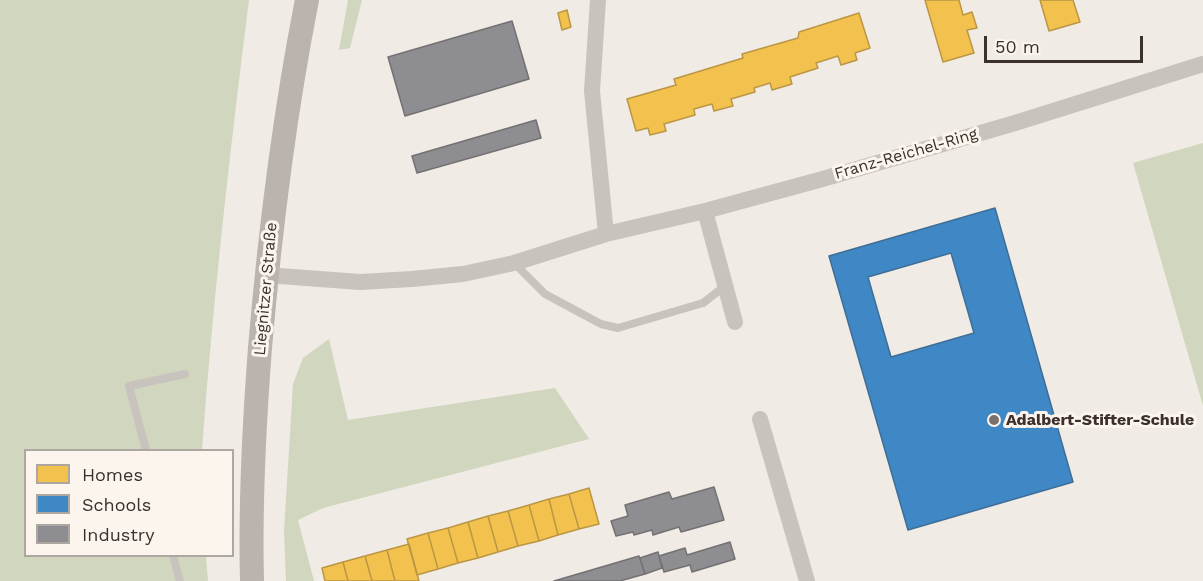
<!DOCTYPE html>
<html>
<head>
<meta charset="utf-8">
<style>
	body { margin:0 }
	#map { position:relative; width:1203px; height:581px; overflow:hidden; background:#f0ebe5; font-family:"Work Sans",sans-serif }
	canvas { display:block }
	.legend { position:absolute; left:24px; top:449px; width:210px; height:108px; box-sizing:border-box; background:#fbf5ee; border:2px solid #aea6a0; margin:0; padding:8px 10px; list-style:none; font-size:18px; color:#3b302b }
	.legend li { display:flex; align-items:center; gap:12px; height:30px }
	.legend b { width:30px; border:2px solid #aea6a0 }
	.scale { position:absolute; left:984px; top:36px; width:159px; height:27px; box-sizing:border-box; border:3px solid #3b302b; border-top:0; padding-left:8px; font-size:18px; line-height:21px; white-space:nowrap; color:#3b302b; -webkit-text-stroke:4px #fbf5ee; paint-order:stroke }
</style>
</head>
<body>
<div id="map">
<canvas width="1203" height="581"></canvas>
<ul class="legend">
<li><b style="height:16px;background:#f2c14e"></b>Homes</li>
<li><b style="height:16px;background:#3f88c5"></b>Schools</li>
<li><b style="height:16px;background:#8d8d92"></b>Industry</li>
</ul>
<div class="scale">50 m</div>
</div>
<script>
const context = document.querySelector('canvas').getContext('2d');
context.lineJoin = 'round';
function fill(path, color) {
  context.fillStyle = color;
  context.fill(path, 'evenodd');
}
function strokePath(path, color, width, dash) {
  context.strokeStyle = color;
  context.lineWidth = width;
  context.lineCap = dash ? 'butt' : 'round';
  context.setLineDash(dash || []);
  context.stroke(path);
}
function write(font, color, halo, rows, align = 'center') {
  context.font = font + ' "Work Sans",sans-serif';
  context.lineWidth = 6;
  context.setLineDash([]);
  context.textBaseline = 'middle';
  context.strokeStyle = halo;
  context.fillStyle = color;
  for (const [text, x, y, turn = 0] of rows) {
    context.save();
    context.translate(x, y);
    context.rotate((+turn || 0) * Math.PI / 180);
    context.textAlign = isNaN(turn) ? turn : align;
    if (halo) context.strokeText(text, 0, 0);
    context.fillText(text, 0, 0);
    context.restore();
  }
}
fill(new Path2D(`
	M0,0H249C230,150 213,300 202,450H26V556H206L208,581H0Z
	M348,0H362L350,48L339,50Z
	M1203,143V406L1133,163Z
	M329,339L348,420L555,388L589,439L323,508L298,520L314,581H286L284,531L293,384L303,358Z`), '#d1d6bf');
const homes = new Path2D(`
	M925,0H959L963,15L972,12L977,28L967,30L974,53L943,62Z
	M1040,0H1073L1080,22L1049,31Z
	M567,10L571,27L562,30L558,13Z
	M859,13L870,48L855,53L857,60L841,65L838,56L816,63L818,68L790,77L792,84L772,90L770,83L754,88L755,92L731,99L733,106L714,111L712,104L694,109L695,115L664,124L666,131L650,135L648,128L636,131L627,99L676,85L674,79L743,58L742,54L798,38L799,32Z
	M589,488L599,524L579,529L569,494Z
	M569,494L579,529L558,535L549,499Z
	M549,499L558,535L539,541L529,505Z
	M529,505L539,541L518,546L508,511Z
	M508,511L518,546L498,552L488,516Z
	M488,516L498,552L478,558L468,522Z
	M468,522L478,558L458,563L448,528Z
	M448,528L458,563L438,569L428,533Z
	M428,533L438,569L417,575L407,539Z
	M409,544L419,581H395L387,550Z
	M387,550L395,581H372L365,556Z
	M365,556L372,581H348L343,562Z
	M343,562L348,581H325L322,568Z`);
fill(homes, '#f2c14e');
strokePath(homes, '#bb9644', 1.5);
const schools = new Path2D(`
	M995,208L1073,482L908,530L829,256ZM951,253L974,333L891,357L868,277Z`);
fill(schools, '#3f88c5');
strokePath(schools, '#3e6e97', 1.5);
const industry = new Path2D(`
	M512,21L529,79L405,116L388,57Z
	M536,120L541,138L417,173L412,156Z
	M714,487L724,520L681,532L679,527L653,535L652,530L634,535L633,532L616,536L611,521L628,516L625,505L669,492L672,499Z
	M730,542L735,559L692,572L690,565L664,572L659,556L685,548L687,555Z
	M658,552L662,568L645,574L640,558Z
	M639,556L645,574L620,581H554Z`);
fill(industry, '#8d8d92');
strokePath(industry, '#747173', 1.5);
strokePath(new Path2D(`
	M514,263L545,294L601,324L618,328L703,303L725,286
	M146,450L129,386L185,374
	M173,556L180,581`), '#c9c3be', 8);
strokePath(new Path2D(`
	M598,0L592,91L606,234
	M705,211L735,322
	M266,275L360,282L412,279L463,274L514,263L606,234L705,211L819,180L1015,123L1203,64
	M760,419L807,581`), '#c9c3be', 16);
strokePath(new Path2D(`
	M252,581C250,503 254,426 260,348C270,231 284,116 307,0`), '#bab3ae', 24);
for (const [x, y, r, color] of [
	[994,420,6,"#7a716c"]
]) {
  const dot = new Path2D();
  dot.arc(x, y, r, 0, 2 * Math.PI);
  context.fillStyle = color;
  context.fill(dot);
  strokePath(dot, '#fbf5ee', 2);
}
write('16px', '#3b302b', '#fbf5ee', [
	["Franz-Reichel-Ring",906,154,-16],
	["Liegnitzer Straße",266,289,-85]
]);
write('bold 16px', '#3b302b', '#fbf5ee', [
	["Adalbert-Stifter-Schule",1006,420]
], 'left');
</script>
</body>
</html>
